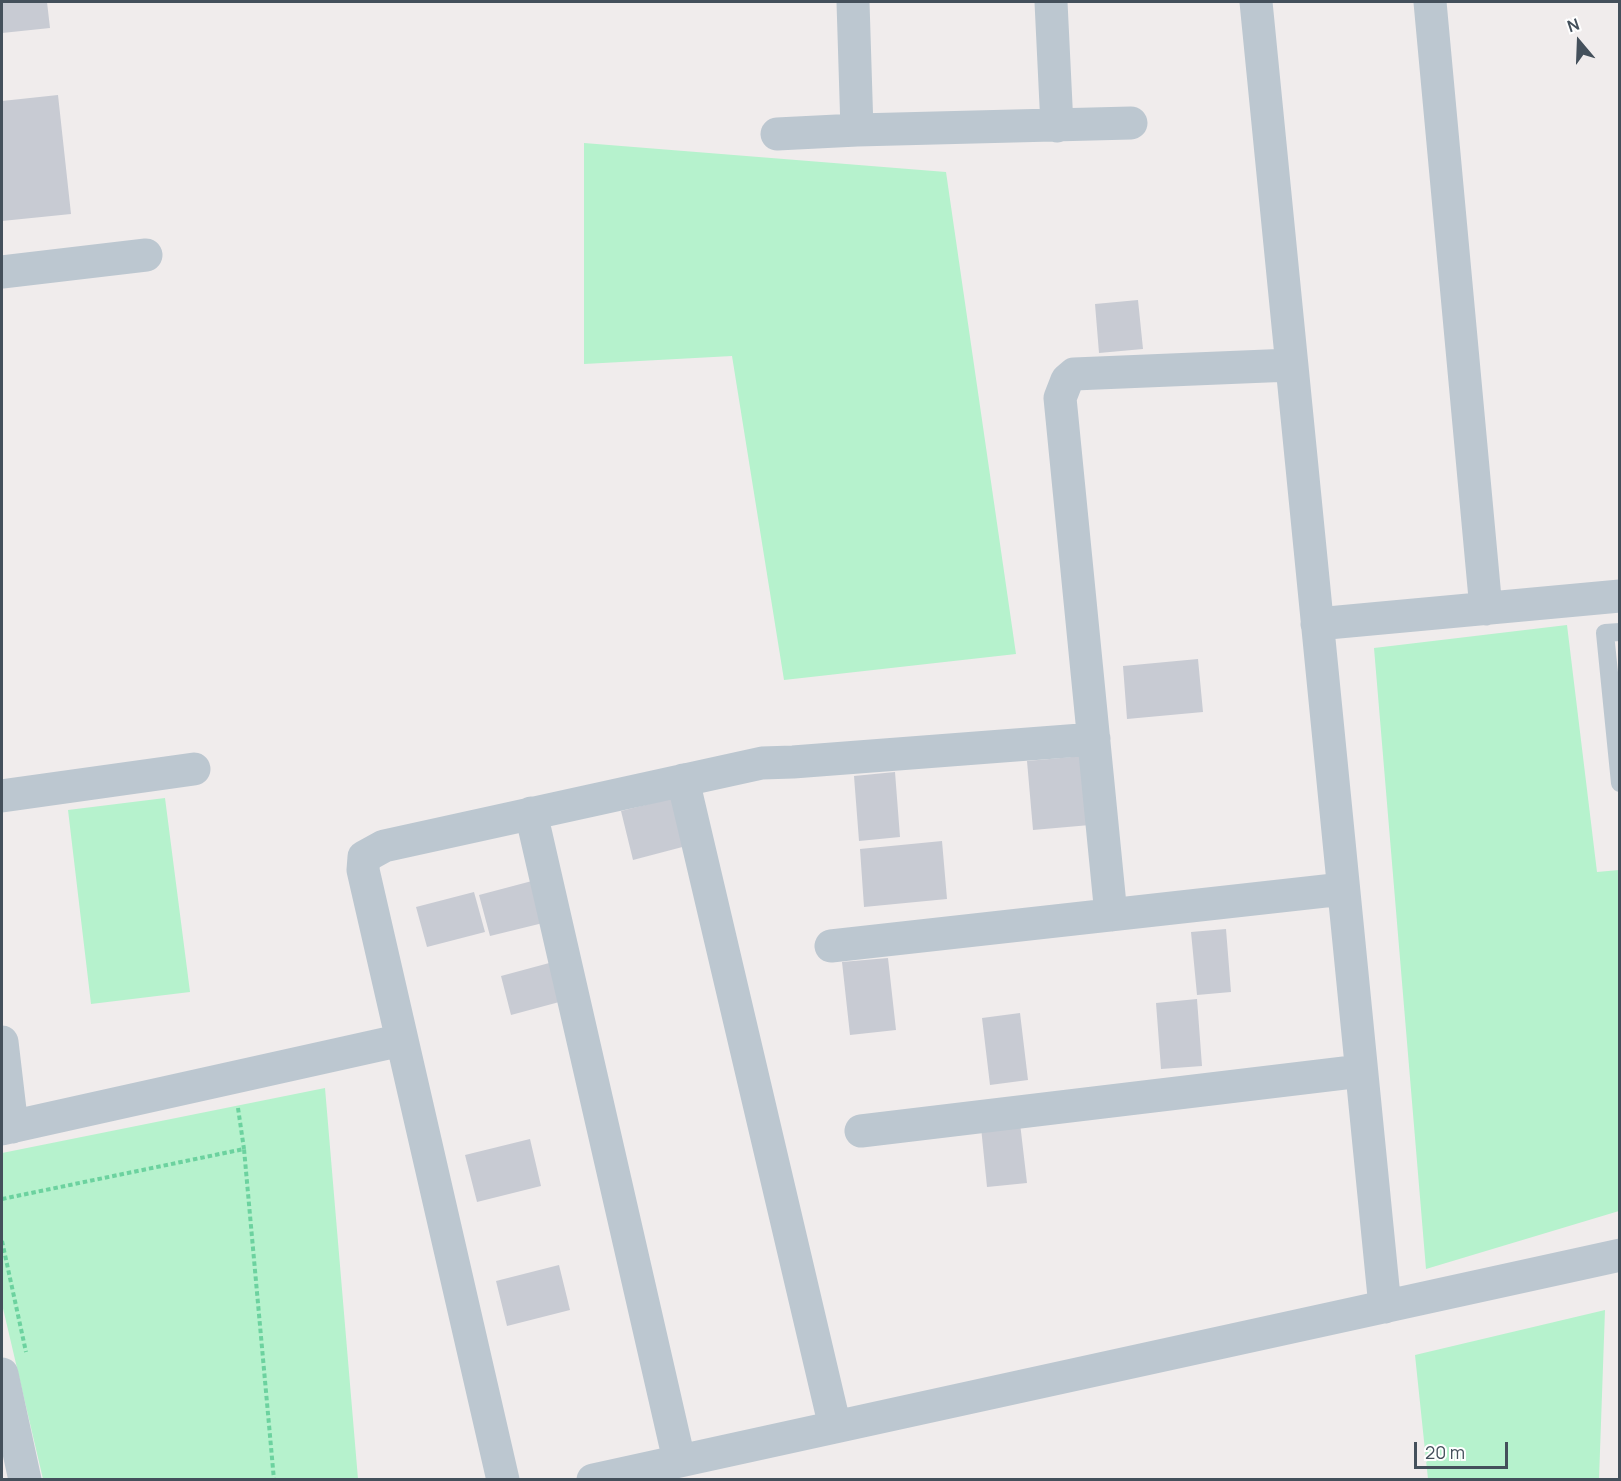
<!DOCTYPE html>
<html>
<head>
<meta charset="utf-8">
<style>
	body { margin:0 }
	#map { position:relative; width:1621px; height:1481px; overflow:hidden; background:#f0ecec; font-family:Manrope,sans-serif }
	canvas { display:block }
	.frame { position:absolute; inset:0; border:3px solid #44505b; pointer-events:none }
	.north { position:absolute; left:1549px; top:12px; width:60px; height:60px; -webkit-text-stroke:4px #fff; paint-order:stroke; rotate:341deg; font-size:16px; font-weight:700; line-height:24px; text-align:center; color:#44505b }
	.north::after { content:''; display:block; margin:auto; width:21px; height:27px; background:#44505b; clip-path:polygon(50% 0,100% 100%,50% 72%,0 100%) }
	.scale { position:absolute; left:1414px; top:1442px; width:94px; height:27px; box-sizing:border-box; border:3px solid #44505b; border-top:0; padding-left:8px; font-size:18px; line-height:21px; white-space:nowrap; color:#44505b; -webkit-text-stroke:4px #fff; paint-order:stroke }
</style>
</head>
<body>
<div id="map">
<canvas width="1621" height="1481"></canvas>
<div class="frame"></div>
<div class="north">N</div>
<div class="scale">20 m</div>
</div>
<script>
const context = document.querySelector('canvas').getContext('2d');
context.lineJoin = 'round';
function fill(path, color) {
  context.fillStyle = color;
  context.fill(path, 'evenodd');
}
function strokePath(path, color, width, dash) {
  context.strokeStyle = color;
  context.lineWidth = width;
  context.lineCap = dash ? 'butt' : 'round';
  context.setLineDash(dash || []);
  context.stroke(path);
}
fill(new Path2D(`
	M584,143L946,172L1016,654L784,680L732,356L584,364Z
	M1567,625L1597,872L1619,870V1211L1426,1269L1374,648Z
	M165,798L190,992L91,1004L68,810Z
	M325,1088L358,1479H43L2,1304V1153Z
	M1605,1310L1599,1479H1428L1415,1355Z`), '#b6f2cd');
fill(new Path2D(`
	M2,2H47L50,28L2,33Z
	M58,95L71,214L2,221V101Z
	M1138,300L1143,349L1099,353L1095,304Z
	M1198,659L1203,712L1127,719L1123,666Z
	M1083,756L1090,825L1033,830L1027,761Z
	M895,772L900,837L859,841L854,776Z
	M677,797L690,845L633,860L621,811Z
	M942,841L947,899L864,907L860,849Z
	M532,881L543,923L490,936L479,895Z
	M474,892L485,932L427,947L416,907Z
	M1226,929L1231,992L1197,995L1191,932Z
	M888,958L896,1030L850,1035L842,962Z
	M553,962L563,1001L511,1015L501,976Z
	M1197,999L1202,1066L1161,1069L1156,1003Z
	M1020,1013L1028,1080L990,1085L982,1018Z
	M1020,1123L1027,1183L987,1187L981,1127Z
	M530,1139L541,1186L477,1202L465,1155Z
	M559,1265L570,1310L507,1326L496,1281Z`), '#c8cbd3');
strokePath(new Path2D(`
	M238,1108L244,1149
	M2,1199L244,1149L274,1480
	M2,1241L26,1352`), '#6cd29f', 4, [4.5, 3]);
strokePath(new Path2D(`
	M1620,632L1605,633L1620,783`), '#bcc7d0', 18);
strokePath(new Path2D(`
	M853,2L857,130
	M1051,2L1057,126
	M1256,2L1385,1307
	M1430,2L1486,609
	M777,134L857,130L1131,123
	M2,272L146,255
	M1317,624L1620,596
	M683,780L835,1427
	M2,796L194,769
	M531,813L679,1460
	M1111,915L1060,398L1067,380L1074,374L1291,365
	M831,946L1343,889
	M2,1042L12,1127
	M2,1129L402,1040
	M861,1131L1361,1071
	M2,1374L25,1480
	M503,1480L363,870L364,857L384,846L762,763L793,762L1094,739
	M593,1480L1620,1255`), '#bcc7d0', 33);
</script>
</body>
</html>
